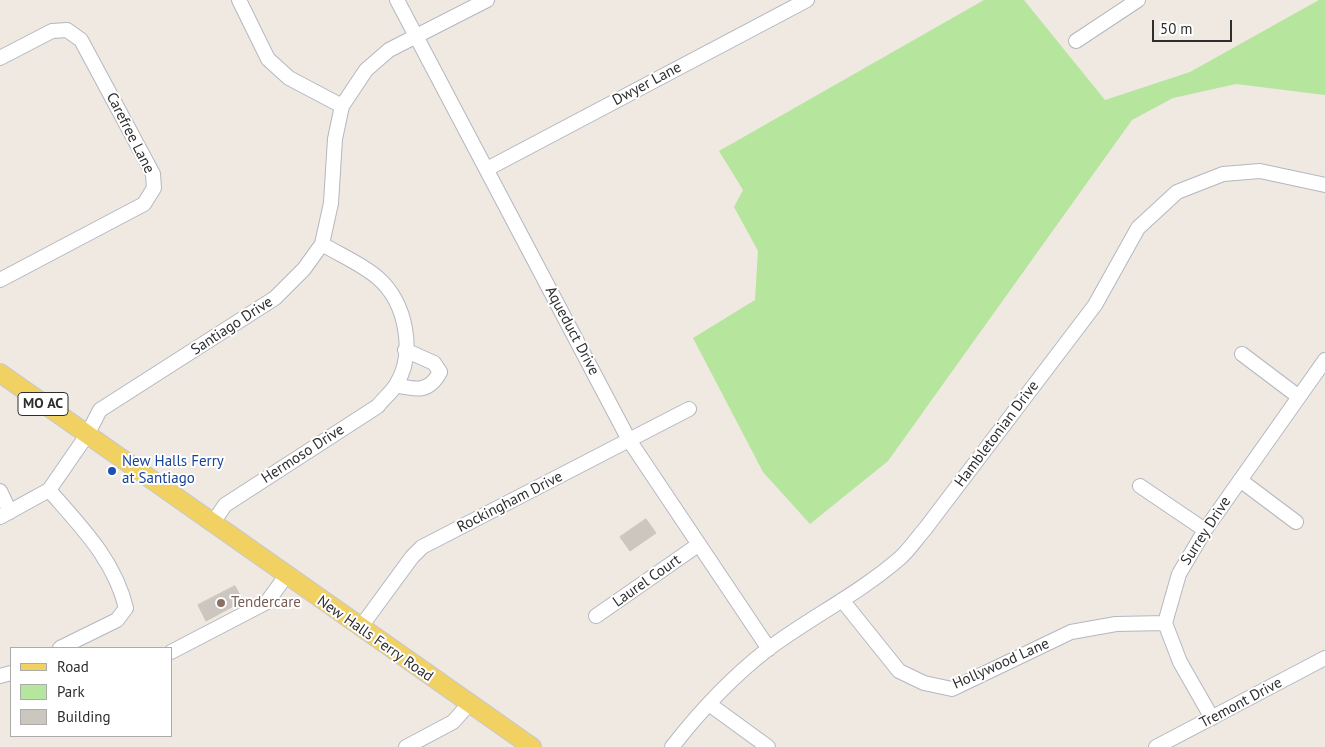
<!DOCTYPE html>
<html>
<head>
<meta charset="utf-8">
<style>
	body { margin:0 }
	#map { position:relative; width:1325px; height:747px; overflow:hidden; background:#efe9e1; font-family:"PT Sans",sans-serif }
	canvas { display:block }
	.legend { position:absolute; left:10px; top:647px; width:162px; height:90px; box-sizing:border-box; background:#fff; border:1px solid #ababab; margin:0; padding:6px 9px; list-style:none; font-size:15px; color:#2e2e2e }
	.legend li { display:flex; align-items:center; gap:10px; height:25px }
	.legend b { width:25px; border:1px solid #ababab }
	.scale { position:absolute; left:1152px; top:20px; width:80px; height:22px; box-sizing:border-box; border:2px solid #2e2e2e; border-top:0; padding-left:6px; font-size:15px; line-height:18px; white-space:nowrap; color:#2e2e2e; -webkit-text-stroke:4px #fff; paint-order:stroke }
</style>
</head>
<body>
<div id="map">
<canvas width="1325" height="747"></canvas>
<ul class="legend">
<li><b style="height:6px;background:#f2d163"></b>Road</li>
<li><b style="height:14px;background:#b6e59e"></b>Park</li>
<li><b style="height:14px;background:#cbc7bf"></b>Building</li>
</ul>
<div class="scale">50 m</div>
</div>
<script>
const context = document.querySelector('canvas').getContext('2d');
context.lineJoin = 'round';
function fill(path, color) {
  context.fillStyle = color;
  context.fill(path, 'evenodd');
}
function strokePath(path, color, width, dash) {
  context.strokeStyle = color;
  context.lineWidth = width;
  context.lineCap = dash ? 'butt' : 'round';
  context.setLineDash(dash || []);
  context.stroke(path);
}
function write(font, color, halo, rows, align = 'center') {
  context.font = font + ' "PT Sans",sans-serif';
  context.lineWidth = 4;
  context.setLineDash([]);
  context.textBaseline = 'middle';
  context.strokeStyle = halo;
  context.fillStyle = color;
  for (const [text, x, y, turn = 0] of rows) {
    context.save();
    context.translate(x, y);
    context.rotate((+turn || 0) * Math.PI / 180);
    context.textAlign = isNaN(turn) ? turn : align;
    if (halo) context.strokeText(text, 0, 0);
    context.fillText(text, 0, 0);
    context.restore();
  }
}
fill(new Path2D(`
	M984,0H1024L1105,100L1190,72L1319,0H1325V95L1236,84L1173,98L1132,120L888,461L810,524L763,472L693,338L755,300L758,251L734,207L743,190L719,151Z`), '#b6e59e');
const building = new Path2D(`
	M646,519L656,533L630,551L620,537Z
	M235,586L243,601L206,621L198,605Z`);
fill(building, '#cbc7bf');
strokePath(building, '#cbc5ba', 1);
const minor = new Path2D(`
	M239,0L268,59L289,78L342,106
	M397,0L629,440L769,649
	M1076,41L1138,0
	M0,58L52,31L67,30L81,40L153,174L154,188L144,204L0,280
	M487,169L807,0
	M1242,354L1299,397
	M396,385C416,390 429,393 440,372L434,363L405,350
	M1240,480L1296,522
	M1140,486L1205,530
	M49,490C81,527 114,559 126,608L117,620L60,648
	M0,491L10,512
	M0,517L49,490L87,435L100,410L275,298L304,269L322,244L331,203L335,139L342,106L366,70L389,50L487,0
	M212,524L225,505L378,406C383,399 391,393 396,385C416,353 406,302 378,278C362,264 340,255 322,244
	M842,600L899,671L924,683L952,689L1071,632L1116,624L1165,623
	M596,616L698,545
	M360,628L412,557L422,547L689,409
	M171,652L267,602L286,576
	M0,676L11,673
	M709,704L768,747
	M1212,718L1180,662L1165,623L1179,574L1205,530L1325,360
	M406,747L453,722L469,704
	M672,747C700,711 732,677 768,649C811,617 860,593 900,558C909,550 917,538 925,529L1095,305L1138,228L1177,192L1223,174L1260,171L1325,185
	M1156,747L1325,658`);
const major = new Path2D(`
	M0,373L532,747`);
strokePath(minor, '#b4b7c1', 16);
strokePath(major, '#c9c9c9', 20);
strokePath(minor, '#fff', 14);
strokePath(major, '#f2d163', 18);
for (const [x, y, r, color] of [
	[112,471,5,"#1a4fb4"],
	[221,603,5,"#8d6e63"]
]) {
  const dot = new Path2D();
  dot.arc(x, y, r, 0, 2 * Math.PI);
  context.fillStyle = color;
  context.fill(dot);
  strokePath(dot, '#fff', 2);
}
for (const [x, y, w] of [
	[43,404,50]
]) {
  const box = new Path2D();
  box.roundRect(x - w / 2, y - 11.5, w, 23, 4);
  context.fillStyle = '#fff';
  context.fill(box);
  strokePath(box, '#2e2e2e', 1);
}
write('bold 14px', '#2e2e2e', null, [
	["MO AC",43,404]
]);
write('15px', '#2e2e2e', '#fff', [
	["Dwyer Lane",647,84,-28],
	["Carefree Lane",130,133,63],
	["Santiago Drive",232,326,-33],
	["Aqueduct Drive",572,331,62],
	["Hambletonian Drive",997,434,-53],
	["Hermoso Drive",303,454,-33],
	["Rockingham Drive",510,502,-27],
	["Surrey Drive",1206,531,-57],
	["Laurel Court",647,581,-35],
	["New Halls Ferry Road",375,639,35],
	["Hollywood Lane",1001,664,-24],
	["Tremont Drive",1241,703,-28]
]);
write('15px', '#164399', '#fff', [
	["New Halls Ferry",122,462],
	["at Santiago",122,479]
], 'left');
write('15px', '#785e54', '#fff', [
	["Tendercare",231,603]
], 'left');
</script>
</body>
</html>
